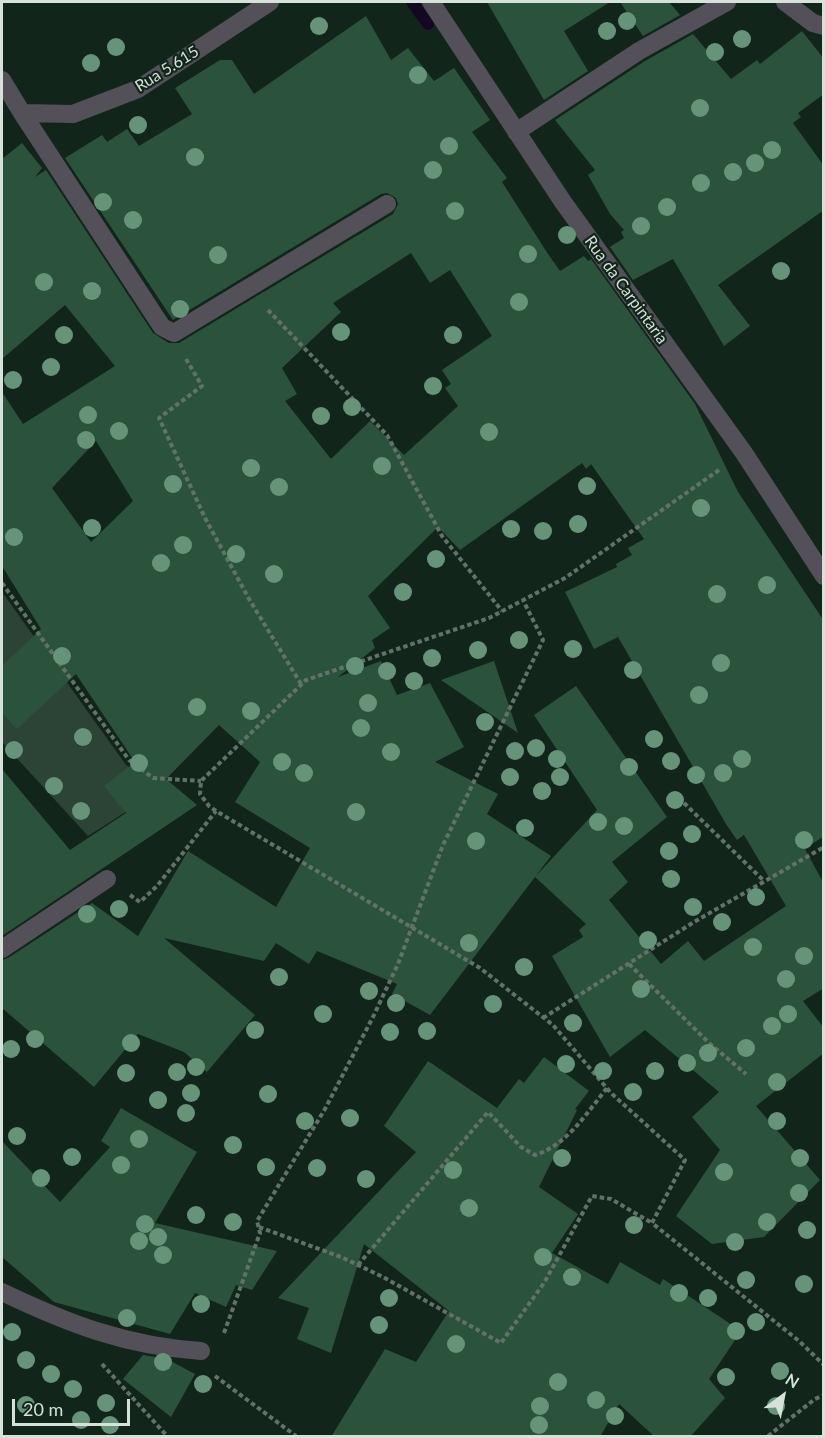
<!DOCTYPE html>
<html>
<head>
<meta charset="utf-8">
<style>
	body { margin:0 }
	#map { position:relative; width:825px; height:1438px; overflow:hidden; background:#12251a; font-family:Lato,sans-serif }
	canvas { display:block }
	.frame { position:absolute; inset:0; border:3px solid #d5e1d9; pointer-events:none }
	.north { position:absolute; left:753px; top:1366px; width:60px; height:60px; -webkit-text-stroke:4px #12251a; paint-order:stroke; rotate:32deg; font-size:16px; font-weight:700; line-height:24px; text-align:center; color:#d5e1d9 }
	.north::after { content:''; display:block; margin:auto; width:21px; height:27px; background:#d5e1d9; clip-path:polygon(50% 0,100% 100%,50% 72%,0 100%) }
	.scale { position:absolute; left:12px; top:1399px; width:118px; height:27px; box-sizing:border-box; border:3px solid #d5e1d9; border-top:0; padding-left:8px; font-size:18px; line-height:21px; white-space:nowrap; color:#d5e1d9; -webkit-text-stroke:4px #12251a; paint-order:stroke }
</style>
</head>
<body>
<div id="map">
<canvas width="825" height="1438"></canvas>
<div class="frame"></div>
<div class="north">N</div>
<div class="scale">20 m</div>
</div>
<script>
const context = document.querySelector('canvas').getContext('2d');
context.lineJoin = 'round';
function fill(path, color) {
  context.fillStyle = color;
  context.fill(path, 'evenodd');
}
function strokePath(path, color, width, dash) {
  context.strokeStyle = color;
  context.lineWidth = width;
  context.lineCap = dash ? 'butt' : 'round';
  context.setLineDash(dash || []);
  context.stroke(path);
}
function write(font, color, halo, rows, align = 'center') {
  context.font = font + ' Lato,sans-serif';
  context.lineWidth = 4.5;
  context.setLineDash([]);
  context.textBaseline = 'middle';
  context.strokeStyle = halo;
  context.fillStyle = color;
  for (const [text, x, y, turn = 0] of rows) {
    context.save();
    context.translate(x, y);
    context.rotate((+turn || 0) * Math.PI / 180);
    context.textAlign = isNaN(turn) ? turn : align;
    if (halo) context.strokeText(text, 0, 0);
    context.fillText(text, 0, 0);
    context.restore();
  }
}
fill(new Path2D(`
	M2,592L126,765L150,782L168,785L88,836L2,742Z`), '#2c4435');
strokePath(new Path2D(`
	M412,2L428,24`), '#150623', 12);
fill(new Path2D(`
	M487,2H610L564,31L588,71L544,100Z
	M620,2H669L680,15L643,36Z
	M366,16L391,60L408,48L434,81L454,68L490,120L472,132L507,178L502,182L548,254L560,271L584,256L588,261L591,259L695,404L738,492L824,621V836L805,849L824,884V988L803,1001L824,1028V1053L756,1106L820,1180L764,1237L712,1244L676,1216L720,1150L692,1117L719,1092L645,1030L610,1057L552,956L583,937L579,930L586,924L535,877L430,1015L392,994L397,984L317,951L309,964L276,943L264,961L164,938L255,1015L207,1072L184,1052L138,1034L94,1087L2,1008V960L8,958L92,903L138,936L188,851L276,907L310,848L235,802L260,762L219,725L166,779L197,805L2,936V769L70,850L126,813L104,786L135,762L76,674L17,729L2,713V666L41,629L2,566V392L23,424L115,366L65,305L2,359V159L22,143L42,168L35,177L46,170L153,333L169,343H179L393,214L398,204L396,198L387,193L381,194L173,320L65,158L102,135L107,142L127,129L139,146L192,114L175,88L220,60H232L254,94ZM411,253L430,283L450,270L492,336L442,370L451,384L445,388L458,406L404,455L370,421L331,459L285,401L297,394L282,368L341,312L333,303ZM96,441L133,501L91,542L52,488ZM582,463L586,469L591,464L644,539L628,548L632,555L616,564L617,567L565,592L594,649L618,637L726,824L737,840L744,835L786,906L704,961L688,941L661,964L609,900L628,882L612,862L667,817L576,686L534,715L597,810L535,877L551,856L487,814L498,794L435,762L464,747L430,683L397,695L381,661L338,677L375,648L372,640L390,628L368,596L438,527L460,550Z
	M802,31L824,59V94L798,113L801,117L793,123L824,166V210L718,285L750,326L724,346L673,259L633,280L610,247L624,238L621,232L624,230L610,214L588,175L595,170L555,120L645,61L693,34L731,79L757,60L760,64Z
	M494,661L518,733L441,680Z
	M544,1057L589,1091L575,1109L577,1110L539,1187L578,1214L552,1253L608,1284L620,1262L660,1285L663,1279L741,1331L709,1379L725,1398L690,1437H655L619,1404L600,1437H331L385,1349L416,1362L449,1311L364,1244L331,1353L297,1339L309,1308L278,1298L416,1152L384,1126L428,1061L497,1108L519,1079L524,1083Z
	M121,1108L197,1152L155,1223L277,1251L252,1290L236,1285L226,1307L195,1293L170,1334L54,1302L2,1257V1141L60,1202L110,1147L101,1141Z
	M143,1355L167,1359L195,1374L171,1417L123,1379Z`), '#2b533c');
strokePath(new Path2D(`
	M268,310L387,435L442,536L502,611
	M186,359L202,386L159,418L205,518L249,599L301,684
	M719,470L565,578L489,618L306,680L201,781L200,794L209,806L216,811L480,968L553,1025L611,1093L685,1160L652,1223L799,1341L824,1365
	M2,583L129,760L153,778L201,781
	M684,803L764,881
	M130,895L140,902L157,886L216,811
	M629,964L709,1043L746,1074
	M543,1018L694,922L824,847
	M259,1227L341,1257L383,1277L501,1343L544,1283L592,1196L611,1199L652,1223
	M358,1265L488,1112L521,1147L535,1155C567,1145 586,1114 607,1088
	M224,1333L260,1233L257,1221L325,1109L373,1017L398,964L443,845L543,640L523,600
	M102,1364L167,1436
	M215,1376L296,1436
	M768,1436L815,1399L824,1395`), '#627269', 4, [4.5, 3]);
strokePath(new Path2D(`
	M431,2L563,202L744,453L824,576
	M785,2L813,23L824,26
	M2,80L22,113L73,114L138,89L270,2
	M22,113L162,327L174,333L387,204
	M516,132L639,51L727,2
	M2,949L107,879
	M2,1292C69,1324 126,1346 201,1351`), '#545059', 18);
context.fillStyle = '#669478';
for (const [x, y] of [
	[627,21],
	[319,26],
	[607,31],
	[742,39],
	[116,47],
	[715,52],
	[91,63],
	[418,75],
	[700,108],
	[138,125],
	[449,146],
	[772,150],
	[195,157],
	[755,163],
	[433,170],
	[733,172],
	[701,183],
	[103,202],
	[667,207],
	[455,211],
	[133,220],
	[641,226],
	[567,235],
	[528,254],
	[218,255],
	[781,271],
	[44,282],
	[92,291],
	[519,302],
	[180,309],
	[341,332],
	[64,335],
	[453,335],
	[51,367],
	[13,380],
	[433,386],
	[352,407],
	[88,415],
	[321,416],
	[119,431],
	[489,432],
	[86,440],
	[382,466],
	[251,468],
	[173,484],
	[587,486],
	[279,487],
	[701,508],
	[578,524],
	[92,528],
	[511,529],
	[543,531],
	[14,537],
	[183,545],
	[236,554],
	[436,559],
	[161,563],
	[274,574],
	[767,585],
	[403,592],
	[717,594],
	[519,640],
	[573,649],
	[478,650],
	[62,656],
	[432,658],
	[721,663],
	[355,666],
	[633,670],
	[387,671],
	[414,681],
	[699,695],
	[368,703],
	[197,707],
	[251,711],
	[485,722],
	[361,728],
	[83,737],
	[654,739],
	[536,748],
	[14,750],
	[515,751],
	[391,752],
	[557,759],
	[742,759],
	[671,761],
	[282,762],
	[139,763],
	[629,767],
	[304,773],
	[723,773],
	[696,775],
	[510,777],
	[560,777],
	[54,786],
	[542,791],
	[675,800],
	[81,811],
	[356,812],
	[598,822],
	[624,826],
	[525,828],
	[692,834],
	[804,840],
	[476,841],
	[669,851],
	[671,879],
	[756,897],
	[693,907],
	[119,909],
	[87,914],
	[722,922],
	[648,940],
	[469,943],
	[753,947],
	[804,956],
	[524,967],
	[279,977],
	[786,979],
	[641,989],
	[369,991],
	[396,1003],
	[493,1004],
	[323,1014],
	[788,1014],
	[573,1023],
	[772,1026],
	[255,1030],
	[427,1031],
	[390,1032],
	[35,1039],
	[131,1043],
	[746,1048],
	[11,1049],
	[708,1053],
	[687,1063],
	[566,1064],
	[196,1067],
	[603,1071],
	[655,1071],
	[177,1072],
	[126,1073],
	[777,1082],
	[633,1092],
	[191,1093],
	[268,1094],
	[158,1100],
	[186,1113],
	[350,1118],
	[305,1121],
	[777,1121],
	[17,1136],
	[139,1139],
	[233,1145],
	[72,1157],
	[562,1158],
	[800,1158],
	[121,1165],
	[266,1167],
	[317,1168],
	[453,1170],
	[724,1172],
	[41,1178],
	[366,1179],
	[799,1193],
	[469,1208],
	[196,1215],
	[233,1222],
	[767,1222],
	[145,1224],
	[634,1225],
	[807,1230],
	[158,1237],
	[139,1241],
	[735,1242],
	[163,1255],
	[543,1257],
	[572,1277],
	[746,1280],
	[804,1284],
	[679,1293],
	[389,1298],
	[708,1298],
	[201,1304],
	[127,1318],
	[756,1322],
	[379,1325],
	[736,1331],
	[12,1332],
	[456,1344],
	[26,1360],
	[163,1362],
	[780,1371],
	[51,1374],
	[726,1377],
	[558,1382],
	[203,1384],
	[73,1389],
	[596,1400],
	[106,1403],
	[26,1405],
	[540,1406],
	[776,1406],
	[615,1416],
	[81,1420],
	[110,1425],
	[539,1425]
]) {
  context.beginPath();
  context.arc(x, y, 9, 0, 2 * Math.PI);
  context.fill();
}
write('16px', '#d5e1d9', '#12251a', [
	["Rua 5.615",167,69,-32],
	["Rua da Carpintaria",626,290,54]
]);
</script>
</body>
</html>
